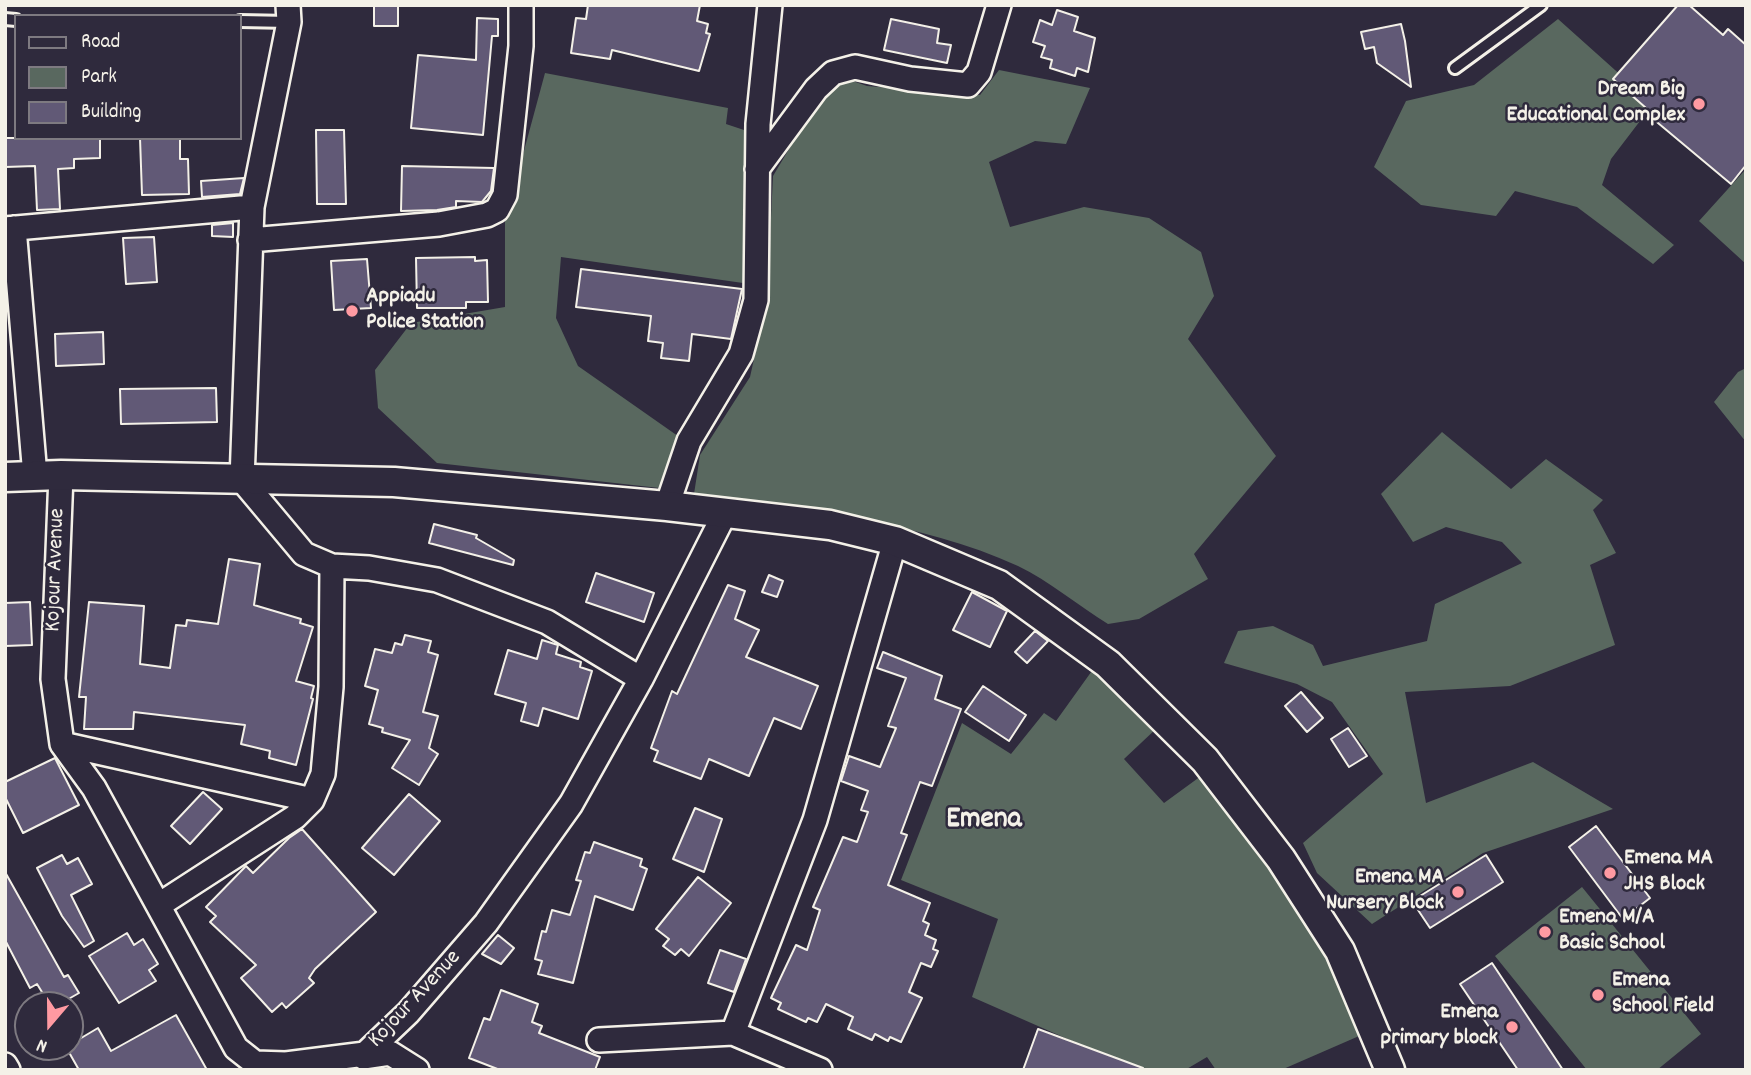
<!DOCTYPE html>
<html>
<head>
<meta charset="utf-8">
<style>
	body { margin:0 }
	#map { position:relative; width:1751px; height:1075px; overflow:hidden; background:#2f2a3d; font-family:Dekko,sans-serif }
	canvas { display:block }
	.frame { position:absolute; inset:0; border:7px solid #f4f1e8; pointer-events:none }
	.legend { position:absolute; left:14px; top:14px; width:228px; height:126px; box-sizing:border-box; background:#2f2a3d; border:2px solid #7e7a81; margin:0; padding:9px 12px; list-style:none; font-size:21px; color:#f4f1e8 }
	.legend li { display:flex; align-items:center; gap:14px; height:35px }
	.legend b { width:35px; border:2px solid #7e7a81 }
	.north { position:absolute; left:14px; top:991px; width:70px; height:70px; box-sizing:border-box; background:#2f2a3d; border:2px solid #7e7a81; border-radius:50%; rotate:200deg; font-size:19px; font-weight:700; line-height:28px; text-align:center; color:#f4f1e8 }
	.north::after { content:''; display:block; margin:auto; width:24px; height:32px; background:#ff9aa2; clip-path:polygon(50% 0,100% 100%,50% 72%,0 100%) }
</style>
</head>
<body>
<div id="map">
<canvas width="1751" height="1075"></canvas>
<div class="frame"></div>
<ul class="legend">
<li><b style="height:9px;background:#2f2a3d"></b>Road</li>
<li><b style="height:19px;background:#59685f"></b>Park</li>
<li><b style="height:19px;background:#615976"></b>Building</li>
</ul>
<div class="north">N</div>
</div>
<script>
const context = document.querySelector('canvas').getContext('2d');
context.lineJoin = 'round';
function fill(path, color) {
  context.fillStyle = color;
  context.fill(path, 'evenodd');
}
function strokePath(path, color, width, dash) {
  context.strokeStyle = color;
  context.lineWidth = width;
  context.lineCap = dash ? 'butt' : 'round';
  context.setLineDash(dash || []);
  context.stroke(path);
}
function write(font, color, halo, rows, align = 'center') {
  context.font = font + ' Dekko,sans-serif';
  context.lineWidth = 5;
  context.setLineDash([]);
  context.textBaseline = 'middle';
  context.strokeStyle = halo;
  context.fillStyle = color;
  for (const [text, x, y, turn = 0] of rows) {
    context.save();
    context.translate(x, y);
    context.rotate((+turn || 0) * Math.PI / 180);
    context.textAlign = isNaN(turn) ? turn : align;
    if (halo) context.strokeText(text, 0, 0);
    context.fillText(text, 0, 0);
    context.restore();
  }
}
fill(new Path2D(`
	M1558,19L1653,104L1611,159L1602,185L1674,245L1653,264L1577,207L1515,191L1496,216L1421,205L1374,167L1406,101L1474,85Z
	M999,70L1090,88L1066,144L1035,141L989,162L1010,227L1084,207L1149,218L1201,252L1214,296L1188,339L1276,456L1194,554L1208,579L1139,619L1108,624C1079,606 1049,581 1018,566C920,521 799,509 694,494L700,455L750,377L767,301L773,176L818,100L847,79L867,86L980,95Z
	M545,73L728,108L726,124L747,131L750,284L561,257L556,318L578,366L685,441L668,489L437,463L378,408L375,370L411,323L505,307V221Z
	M1746,169V264L1699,221Z
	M1746,368V442L1714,402L1738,372Z
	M1442,432L1511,489L1546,459L1603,500L1593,510L1616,553L1590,565L1615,645L1510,686L1405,692L1426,803L1533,762L1613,809L1483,853L1372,924L1317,873L1303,843L1383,774L1332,702L1297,684L1224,663L1238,631L1273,626L1313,645L1323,666L1427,641L1435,604L1522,563L1502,542L1446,527L1413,542L1381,494Z
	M1094,668L1158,727L1124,759L1164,803L1201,776L1326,947L1366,1033L1281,1070H1216L1207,1057L1185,1070H1138L972,997L998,919L901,880L962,723L1011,754L1044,713L1056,721Z
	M1582,887L1701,1034L1657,1070H1587L1495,956Z`), '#59685f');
const building = new Path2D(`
	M374,5H398V26H374Z
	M588,5H700L697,21L708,24L706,33L710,34L699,71L612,50L610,59L571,53L576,18L586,19Z
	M1678,5H1689L1723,35L1728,29L1746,45V165L1731,184L1652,118L1654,115L1613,79Z
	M1057,10L1078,17L1074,31L1095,38L1088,72L1077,68L1075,76L1050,68L1052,60L1041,57L1045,46L1033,42L1040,20L1052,25Z
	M477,18L498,19V36H492L483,135L411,128L418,55L476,60Z
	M891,19L939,29L937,43L951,45L947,63L884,50Z
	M1401,24L1405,41L1411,87L1377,63L1374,47L1365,49L1361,32Z
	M316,130H344L346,204H317Z
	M5,138H100V158L74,159V168L58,169L60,209L37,210L35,166L5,167Z
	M140,138H180V159H188L189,194L142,195Z
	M402,166L494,168L491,191L482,202L456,201V207L437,210L401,211Z
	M244,178L240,194L202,197L201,181Z
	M233,223V237L212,236V225Z
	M154,237L157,282L126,284L123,238Z
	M475,257V261L487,260L488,302H466V308H417L416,258Z
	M367,259L371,308L334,310L331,261Z
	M581,269L742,289L731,339L692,334L689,361L661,358L663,343L648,341L651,316L576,307Z
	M103,332L104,364L56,366L55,334Z
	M216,388L217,422L121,424L120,389Z
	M434,524L477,535L476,538L514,560L513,565L429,543Z
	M229,559L260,564L254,605L301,619L300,623L313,627L296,681L314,686L311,698L313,699L296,765L269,758L270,751L241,744L245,725L134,712L133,729H84L86,697H79L89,602L144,606L140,664L170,668L176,625L186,626L187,620L218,624Z
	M596,573L654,593L644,622L586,602Z
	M769,575L783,581L777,597L762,592Z
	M728,585L745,591L735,619L759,630L746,657L818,686L801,729L774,718L749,776L709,759L701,779L654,761L658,751L651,748L672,691L677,694Z
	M972,592L1007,611L990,647L953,630Z
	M30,602L32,645L5,646V603Z
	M1035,631L1048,641L1027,663L1015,652Z
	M405,635L431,641L428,652L438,655L423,712L438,716L429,748L438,754L419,785L392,768L410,740L382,732L383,728L369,724L378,690L365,686L375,649L392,653L395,643L402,645Z
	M542,640L558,645L556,654L581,662L580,667L592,671L578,719L543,708L538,726L521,721L526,703L495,694L508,650L537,659Z
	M883,652L942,676L935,699L961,709L932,786L920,782L901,833L907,835L888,885L930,903L923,921L929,924L925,935L936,940L933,949L938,951L931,967L921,963L909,992L922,998L901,1042L890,1037L888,1041L875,1034L872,1040L848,1029L853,1017L826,1004L817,1022L808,1018L806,1022L778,1009L781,1003L771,998L796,945L807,950L820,910L813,907L843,837L857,842L868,812L861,810L868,791L841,781L849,756L880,767L896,728L888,726L906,678L877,668Z
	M983,686L1026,715L1009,741L965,712Z
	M1301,692L1323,718L1307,732L1285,706Z
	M1348,728L1367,756L1349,767L1331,739Z
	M55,758L79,805L23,833L5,797V782Z
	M203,792L222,809L190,844L171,826Z
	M409,794L440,821L394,875L362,848Z
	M695,808L722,819L704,872L673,859Z
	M1596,826L1650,898L1623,919L1569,847Z
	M302,829L376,912L315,969L309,978L314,983L286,1008L282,1003L272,1012L241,978L256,965L210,922L216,916L206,907L246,866L253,873L289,838Z
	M594,842L642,859L640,866L647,869L633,910L595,896L573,983L538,974L542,961L535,959L542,931L546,932L552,910L570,915L581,881L576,880L585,852L590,853Z
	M62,855L67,864L78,858L92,884L71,895L94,941L84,947L62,916L37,868Z
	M1486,855L1503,882L1430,928L1412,901Z
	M5,872L64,977L68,975L79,993L58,1005H50L37,984L30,988L5,940Z
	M698,877L731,903L689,956L681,949L675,955L663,946L669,939L656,929Z
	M127,933L134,945L143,939L158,964L149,970L156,981L119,1003L89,956Z
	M498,935L514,948L501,964L482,954Z
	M720,950L746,959L734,992L708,983Z
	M1492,963L1563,1070H1518L1460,984Z
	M501,990L538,1004L532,1022L542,1026L539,1033L600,1057L595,1070H500L469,1058L484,1018L490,1020Z
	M176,1015L207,1070H79L66,1047L98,1028L111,1051Z
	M1038,1029L1143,1068V1070H1023Z`);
fill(building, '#615976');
strokePath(building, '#f4f1e8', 2);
const service = new Path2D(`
	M5,19L16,20
	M240,21L289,22
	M1455,68L1541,5`);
const minor = new Path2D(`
	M288,5L289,22L252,207L242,480L304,554L332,566L369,568L437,580L547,622L641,679
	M757,169L816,89L833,73L855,67L910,79L968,85L979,72L999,5
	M14,228L35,476
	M5,229L252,207
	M250,240L439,224L487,215L497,210L505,195L521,46V5
	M61,475L53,679L62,744L94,788L236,1048L255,1063L286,1064L365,1054L408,1013L486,923L571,804L641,679L725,513
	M667,506L689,441L741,354L756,300L758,124L770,5
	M62,744L312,800
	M159,905L295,817L312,800L323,774L331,687L332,566
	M599,1040L733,1033
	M363,1057L390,1053L417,1070
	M5,1065L8,1070
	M820,1070L733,1033L815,820L895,541`);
const tertiary = new Path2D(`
	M5,477L61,475L394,482L667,506L830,525L895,541L999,585L1108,664L1205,760L1281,859L1340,951L1390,1070`);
strokePath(service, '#f4f1e8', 16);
strokePath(minor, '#f4f1e8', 28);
strokePath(tertiary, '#f4f1e8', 33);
strokePath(service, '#2f2a3d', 10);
strokePath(minor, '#2f2a3d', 23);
strokePath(tertiary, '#2f2a3d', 28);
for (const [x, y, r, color] of [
	[1699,104,7,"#ff9aa2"],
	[352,311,7,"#ff9aa2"],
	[1610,873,7,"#ff9aa2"],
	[1458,892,7,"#ff9aa2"],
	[1545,932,7,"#ff9aa2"],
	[1598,995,7,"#ff9aa2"],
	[1512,1027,7,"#ff9aa2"]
]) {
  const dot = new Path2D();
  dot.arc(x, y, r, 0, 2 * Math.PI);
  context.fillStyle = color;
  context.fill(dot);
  strokePath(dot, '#2f2a3d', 2.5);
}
write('bold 23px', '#f4f1e8', '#2f2a3d', [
	["Dream Big",1685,91,"right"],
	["Educational Complex",1685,117,"right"],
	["Appiadu",366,298],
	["Police Station",366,324],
	["Emena MA",1624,860],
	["JHS Block",1624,886],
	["Emena MA",1444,879,"right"],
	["Nursery Block",1444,905,"right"],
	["Emena M/A",1559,919],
	["Basic School",1559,945],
	["Emena",1612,982],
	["School Field",1612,1008],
	["Emena",1498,1014,"right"],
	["primary block",1498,1040,"right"]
], 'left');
write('23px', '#f4f1e8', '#2f2a3d', [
	["Kojour Avenue",57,570,-88],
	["Kojour Avenue",416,1000,-47]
]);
write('bold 30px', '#f4f1e8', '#2f2a3d', [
	["Emena",984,822]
]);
</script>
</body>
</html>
